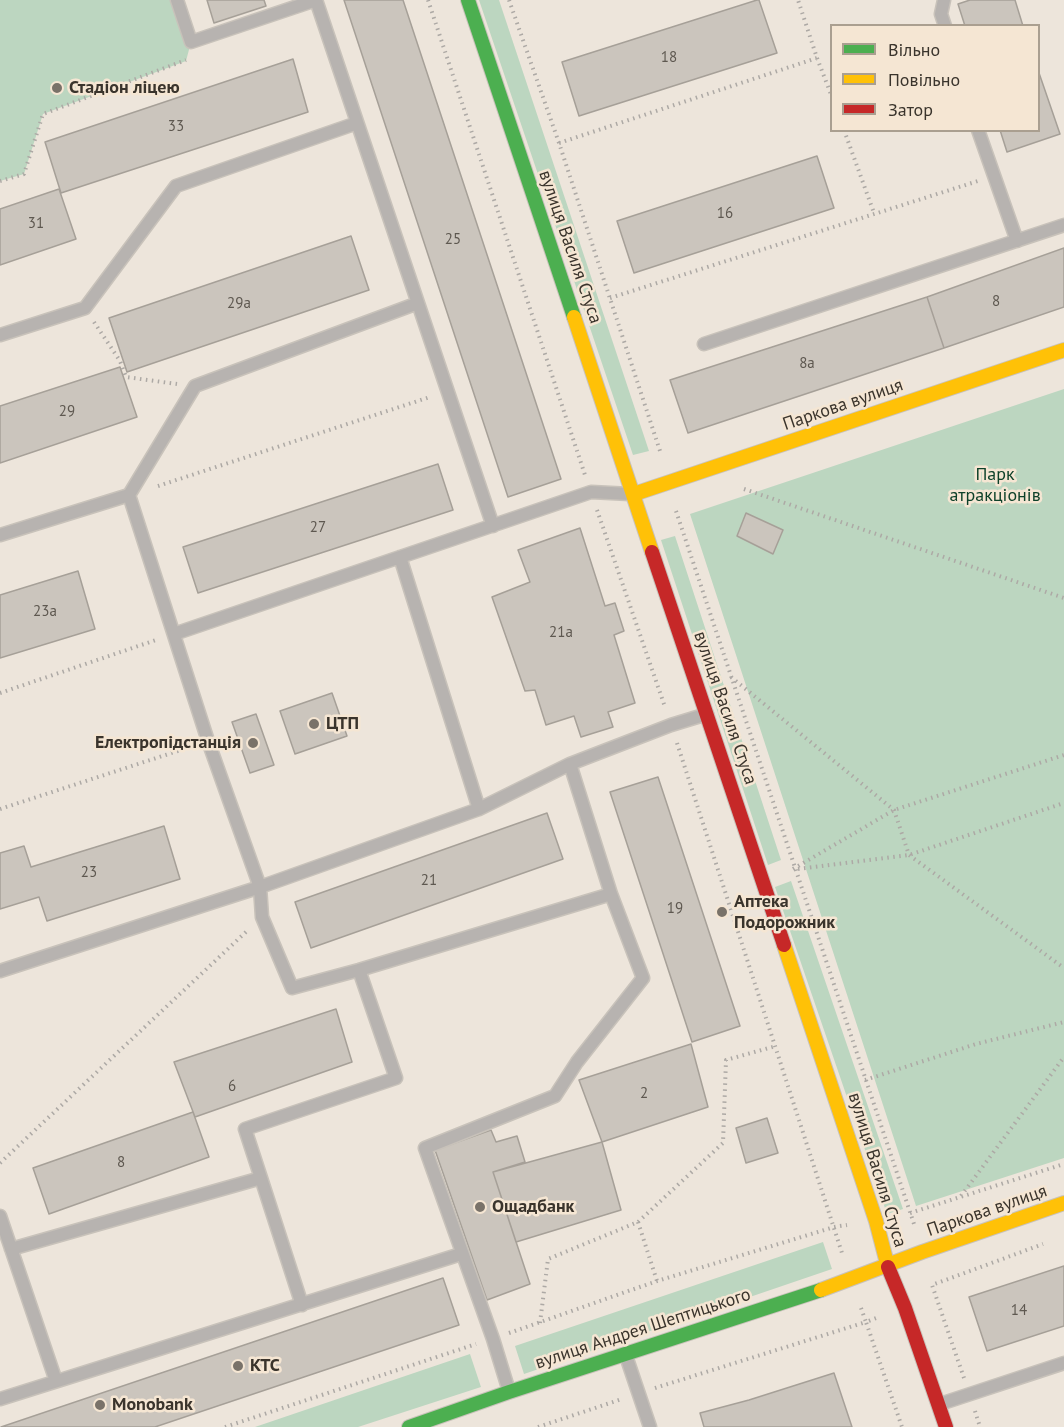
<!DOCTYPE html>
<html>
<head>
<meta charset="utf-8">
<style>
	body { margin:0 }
	#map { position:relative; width:1064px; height:1427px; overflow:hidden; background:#ede5db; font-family:"PT Sans",sans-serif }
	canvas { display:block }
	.legend { position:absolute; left:830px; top:24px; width:210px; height:108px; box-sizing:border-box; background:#f5e6d3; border:2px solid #aa9f90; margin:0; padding:8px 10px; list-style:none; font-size:18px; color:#3a342c }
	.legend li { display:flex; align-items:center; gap:12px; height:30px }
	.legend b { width:30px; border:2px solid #aa9f90 }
</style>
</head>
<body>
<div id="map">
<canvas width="1064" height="1427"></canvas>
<ul class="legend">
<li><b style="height:8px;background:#4caf50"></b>Вільно</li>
<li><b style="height:8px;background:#ffc107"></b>Повільно</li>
<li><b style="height:8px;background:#c62828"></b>Затор</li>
</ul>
</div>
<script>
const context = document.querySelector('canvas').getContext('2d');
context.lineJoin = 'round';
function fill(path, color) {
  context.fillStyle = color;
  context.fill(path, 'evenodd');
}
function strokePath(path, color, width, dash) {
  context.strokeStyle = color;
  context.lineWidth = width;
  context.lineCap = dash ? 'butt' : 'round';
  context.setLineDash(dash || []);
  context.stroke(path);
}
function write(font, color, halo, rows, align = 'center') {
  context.font = font + ' "PT Sans",sans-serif';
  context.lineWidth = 5;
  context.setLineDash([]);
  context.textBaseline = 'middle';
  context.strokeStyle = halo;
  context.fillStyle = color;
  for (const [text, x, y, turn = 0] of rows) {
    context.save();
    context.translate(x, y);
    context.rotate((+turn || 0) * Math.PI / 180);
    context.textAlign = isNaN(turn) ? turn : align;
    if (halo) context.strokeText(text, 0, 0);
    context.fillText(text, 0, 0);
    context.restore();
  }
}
fill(new Path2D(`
	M0,0H176L191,42L186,61L43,114L24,174L0,181Z
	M479,0H499L649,451L633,455Z
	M1064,389V1158L916,1206L690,514Z
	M675,536L781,860L768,865L661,540Z
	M791,881L903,1209L887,1214L775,887Z
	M823,1242L832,1269L524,1374L515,1346Z
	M470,1354L481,1387L358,1427H255Z`), '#bcd6c0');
const building = new Path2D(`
	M207,0H264L266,6L214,23Z
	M344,0H403L561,479L508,497Z
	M757,0H759L777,53L579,116L562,62Z
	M970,0H1015L1023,26H965L958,4Z
	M293,59L308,112L61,193L45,142Z
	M1038,70L1060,134L1007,152L1000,130H1038Z
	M817,156L834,208L634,273L617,221Z
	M59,189L76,239L0,265V209Z
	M351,236L369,290L127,372L109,318Z
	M1064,248V307L944,348L927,297Z
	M927,297L944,348L688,433L670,380Z
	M120,367L137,417L0,463V406Z
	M438,464L453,510L198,593L183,547Z
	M746,513L783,530L773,554L737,536Z
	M580,528L605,606L615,603L624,631L614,635L635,703L608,712L613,727L581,737L574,716L546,725L535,690L525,691L492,597L530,582L518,550Z
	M78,571L95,629L0,658V595Z
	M332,693L347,736L295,754L280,711Z
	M256,714L274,765L250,773L232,722Z
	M658,777L740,1026L692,1042L610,792Z
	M547,813L563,859L311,948L295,902Z
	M164,826L180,879L47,921L39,897L0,909V853L24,846L31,867Z
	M336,1009L352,1062L195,1117L174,1062Z
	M691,1044L708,1107L602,1142L579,1080Z
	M193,1112L209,1157L49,1214L33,1168Z
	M767,1118L778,1153L746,1163L736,1128Z
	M491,1130L496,1142L517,1136L525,1162L493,1172L530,1284L487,1300L435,1150Z
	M602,1142L621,1210L516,1242L493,1172Z
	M1064,1266V1326L987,1351L969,1297Z
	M443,1278L459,1325L155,1427H1Z
	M834,1373L852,1427H704L700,1413L749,1400Z`);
fill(building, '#cbc5bd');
strokePath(building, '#a6a098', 1.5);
const lane = new Path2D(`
	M177,0L191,42L316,0
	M316,0L493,526
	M944,0L941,14L945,26
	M978,130L1017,241
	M0,335L85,308L176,186L357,123
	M704,344L1064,225
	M129,495L208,741L260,887L262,917L292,988L359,970L611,894
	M0,535L129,495L195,386L418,303
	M400,557L479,809L570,764L671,725L707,714
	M174,634L591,492L630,494
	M0,971L260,887L479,809
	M261,1178L302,1305
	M0,1216L56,1381
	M11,1249L261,1178L245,1129L396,1078L359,970
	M626,1356L650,1427
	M509,1391L493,1339L425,1148L555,1096L577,1062L643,978L611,894L570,764
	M0,1399L461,1254
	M940,1404L1064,1363`);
const fast = new Path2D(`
	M468,0L574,317
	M409,1427L509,1392L821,1290`);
const slow = new Path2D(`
	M574,317L652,552
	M634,494L1064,350
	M784,945L876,1221L888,1267
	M821,1290L922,1252L1064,1203`);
const jam = new Path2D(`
	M652,552L784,945
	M888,1267L905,1308L946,1427`);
strokePath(lane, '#c8c2ba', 15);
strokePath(fast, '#c8c2ba', 16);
strokePath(slow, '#c8c2ba', 16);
strokePath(jam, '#c8c2ba', 16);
strokePath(new Path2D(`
	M428,0L585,475
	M509,0L559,143L661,454
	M817,58L832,97
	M844,130L874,213
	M559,143L817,58L798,0
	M0,181L24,174L43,114L186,60
	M610,298L978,181
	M94,322L120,361L126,377L177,384
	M158,486L430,397
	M744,489L1064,598
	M597,510L665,707
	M676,511L914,1224
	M731,677L894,810L909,855L1064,968
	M0,693L156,640
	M677,743L842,1253
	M0,809L190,747
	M793,869L894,810L1064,755
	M798,869L909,855L1064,803
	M865,1080L976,1044L1064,1022
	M0,1163L248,930
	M961,1196L1064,1057
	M910,1213L1064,1164
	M638,1222L657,1281
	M861,1308L866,1322L879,1317
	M540,1323L548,1259L638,1222L723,1143L726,1060L776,1046
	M509,1333L657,1281L834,1227L847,1225
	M964,1378L932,1285L1043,1244
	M655,1388L866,1322L902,1427
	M975,1411L980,1427
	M225,1427L476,1344
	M538,1427L622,1399`), '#ada9a5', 4, [1.5, 4.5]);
strokePath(lane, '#b7b3b0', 12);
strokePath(fast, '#4caf50', 14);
strokePath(slow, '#ffc107', 14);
strokePath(jam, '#c62828', 14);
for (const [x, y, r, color] of [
	[57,88,6,"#797269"],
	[314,724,6,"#797269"],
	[253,743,6,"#797269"],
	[722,912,6,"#797269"],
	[480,1207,6,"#797269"],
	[238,1366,6,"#797269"],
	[100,1405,6,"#797269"]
]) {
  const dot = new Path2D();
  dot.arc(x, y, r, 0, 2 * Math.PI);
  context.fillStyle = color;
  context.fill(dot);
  strokePath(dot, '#f5e6d3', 2);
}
write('15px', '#5e5850', null, [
	["18",669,58],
	["33",176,127],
	["16",725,214],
	["31",36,224],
	["25",453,240],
	["8",996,302],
	["29а",239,304],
	["8а",807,364],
	["29",67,412],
	["27",318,528],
	["23а",45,612],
	["21а",561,633],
	["23",89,873],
	["21",429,881],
	["19",675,909],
	["6",232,1087],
	["2",644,1094],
	["8",121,1163],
	["14",1019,1311]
]);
write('bold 18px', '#3a342c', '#f5e6d3', [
	["Стадіон ліцею",69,88],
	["ЦТП",326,724],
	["Електропідстанція",241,743,"right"],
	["Аптека",734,902],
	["Подорожник",734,923],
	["Ощадбанк",492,1207],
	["КТС",250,1366],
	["Monobank",112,1405]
], 'left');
write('18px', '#3a342c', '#f5e6d3', [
	["вулиця Василя Стуса",570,247,71],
	["Паркова вулиця",843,405,-19],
	["вулиця Василя Стуса",725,708,71],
	["вулиця Василя Стуса",877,1170,73],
	["Паркова вулиця",987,1211,-19],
	["вулиця Андрея Шептицького",643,1329,-18]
]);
write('18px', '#0d4129', '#f5e6d3', [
	["Парк",995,475],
	["атракціонів",995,496]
]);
</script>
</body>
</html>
